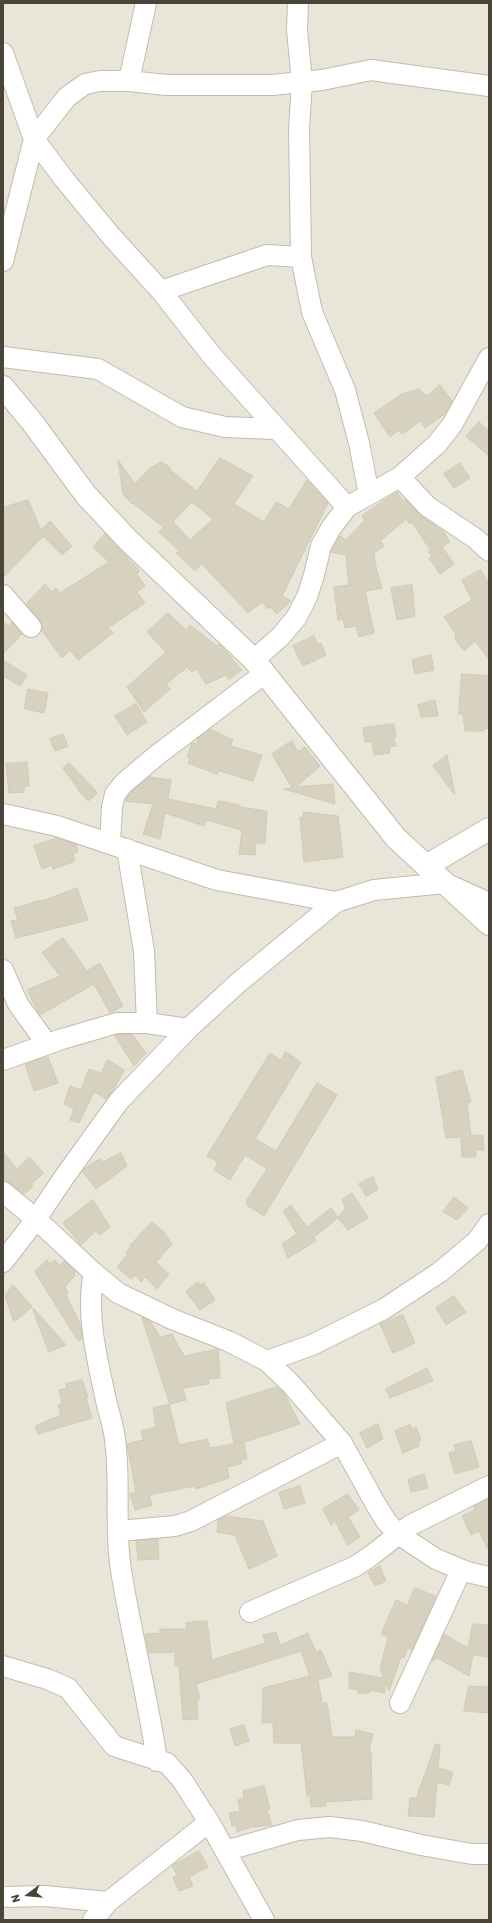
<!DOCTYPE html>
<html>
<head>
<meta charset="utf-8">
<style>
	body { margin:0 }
	#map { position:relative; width:492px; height:1923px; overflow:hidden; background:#f5f3eb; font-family:Rubik,sans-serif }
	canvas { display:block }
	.frame { position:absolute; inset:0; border:4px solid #4a4538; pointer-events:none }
	.north { position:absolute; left:8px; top:1875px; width:40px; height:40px; -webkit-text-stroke:3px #fff; paint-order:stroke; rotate:254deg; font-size:11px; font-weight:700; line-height:16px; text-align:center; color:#4a4538 }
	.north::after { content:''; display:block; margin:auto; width:14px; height:18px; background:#4a4538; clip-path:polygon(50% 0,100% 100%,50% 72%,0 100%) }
</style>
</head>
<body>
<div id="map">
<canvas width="492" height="1923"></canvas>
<div class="frame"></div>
<div class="north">N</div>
</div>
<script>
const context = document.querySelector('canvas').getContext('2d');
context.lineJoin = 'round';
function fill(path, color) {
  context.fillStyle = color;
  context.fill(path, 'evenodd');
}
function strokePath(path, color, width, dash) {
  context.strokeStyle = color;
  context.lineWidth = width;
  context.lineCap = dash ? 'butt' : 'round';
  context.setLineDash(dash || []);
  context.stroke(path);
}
fill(new Path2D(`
	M3,3H489V1920H3Z`), '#e9e6d9');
const building = new Path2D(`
	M440,385L452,401L446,413L425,428L420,421L402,434L399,430L390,437L374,413L402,394L419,389L427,396Z
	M479,422L489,431V456L466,436Z
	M220,458L253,476L234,504L264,522L276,502L289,509L307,480L328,503L282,596L291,601L277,614L270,607L268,609L262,602L248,613L202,564L195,571L176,553L179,551L159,532L163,527L133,503L132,504L123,494L118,460L135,484L150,468L161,462L171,468L170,470L197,491ZM192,502L213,519L190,540L173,522Z
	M460,463L470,478L454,488L444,474Z
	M397,492L403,501L405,499L420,515L443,531L450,542L442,547L454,564L440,574L429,558L432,556L428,552L431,551L412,522L410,524L406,519L380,541L384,546L374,553L376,567L382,588L365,591L374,633L359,637L356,626L345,628L343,619L338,620L334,587L349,585L346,555L331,552L332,550L340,536L346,540L365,520L362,516Z
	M28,500L41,530L50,521L72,546L62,555L43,536L3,578V508Z
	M105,534L140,571L137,574L145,586L137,592L145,603L108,628L113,633L78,660L70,650L62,658L42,631V625L40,620L26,604L45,584L52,592L56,588L60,593L109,562L93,547Z
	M481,570L489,584V659L475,641L464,651L455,639L456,634L444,617L472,600L462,580Z
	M412,585L415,616L397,620L391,588Z
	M168,613L186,630L190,625L217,646L219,644L242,670L229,679L226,675L206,684L196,668L192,672L187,667L166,684L170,689L144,712L127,687L166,652L147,632Z
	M3,622L9,626L12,622L22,634L3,654Z
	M314,636L318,645L321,643L326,655L303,666L293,646Z
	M431,655L434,670L415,674L412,660Z
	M3,660L27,675L20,686L3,676Z
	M462,674L489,676V728L484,729V731H465L463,714H459Z
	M28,689L48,693L44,713L25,709Z
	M435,700L438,716L421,717L418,705Z
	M136,704L147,722L127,735L115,716Z
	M394,724L396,737L393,738L396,746L389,747L390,753L374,755L372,741L365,742L363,728Z
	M210,729L233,740L230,746L262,755L253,781L219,771L217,774L188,763L190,758L187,757L192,743L197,744L198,738Z
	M63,734L68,746L55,751L50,739Z
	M292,741L298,752L305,747L320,766L296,787L333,784L335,804L284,789L292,788L272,754Z
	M447,755L455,795L433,766Z
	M27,762L29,786L24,787V792L9,793L6,764Z
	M69,763L98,793L88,801L78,790H79L63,768Z
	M148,777L171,780L168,799L216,809L218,801L240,805V807L267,811L265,843H256L255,855L239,854L242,830L206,820L204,826L165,813L160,839L143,834L153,804L125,801L132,791Z
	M304,812L338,816L343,857L304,862L300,817L303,818Z
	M57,838L76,844L78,851L73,854L75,861L53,869L52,865L42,869L34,846Z
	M77,888L88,920L16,938L11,921L18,920L14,908L42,900V901Z
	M63,938L87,971L100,963L123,1006L110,1013L94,984L40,1015L27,990L60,976L42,953Z
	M119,1034H132L146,1053L134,1066L115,1036Z
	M286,1052L301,1062L255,1139L276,1151L317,1083L337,1095L264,1216L247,1205V1200L267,1169L245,1155L230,1180L214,1170L218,1162L207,1156L270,1053L280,1060Z
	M48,1057L58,1083L34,1091L25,1064Z
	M108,1060L124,1070L113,1091L106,1099L94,1092L79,1123L70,1120L74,1109L64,1104L70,1086L81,1090L89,1069L101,1073Z
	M462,1070L471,1102L467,1103L471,1135H483L484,1150H476V1157H462L461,1137L446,1138L436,1078Z
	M3,1152L17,1169L29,1157L44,1173L31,1184L33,1186L24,1194L10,1183L3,1181Z
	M121,1153L127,1166L96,1189L82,1171L88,1166L100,1159L102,1162Z
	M373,1177L378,1190L366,1196L359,1184Z
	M352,1193L368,1218L348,1230L338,1218L314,1237L316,1241L288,1258L282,1244L297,1234L283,1211L291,1205L307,1227L331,1208L338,1217L346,1208L342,1200Z
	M454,1197L468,1208L457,1220L443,1212Z
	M93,1200L110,1227L99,1235L96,1231L81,1245L63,1223Z
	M152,1222L163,1231L172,1244L156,1262L169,1274L157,1289L145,1277L141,1282L135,1275L131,1279L117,1267L128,1254L126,1252L132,1247L130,1246Z
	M47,1260L50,1264L55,1260L59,1266L64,1261L76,1272L74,1273L75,1276L65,1286L68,1294L66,1295L81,1326L82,1339L78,1341L35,1272Z
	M198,1282L200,1285L204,1283L215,1300L200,1310L186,1292Z
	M13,1285L32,1307L14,1322L5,1296Z
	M454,1296L466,1312L446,1325L436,1308Z
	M33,1309H34L66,1345L49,1352Z
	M403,1315L415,1343L393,1353L380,1324Z
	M142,1317L150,1321L160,1337L172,1334L184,1356L218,1349L220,1378L208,1379L209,1384L183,1388L186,1400L170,1404Z
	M427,1368L433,1381L390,1398L386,1389Z
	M82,1380L88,1397L86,1398L92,1418L38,1434L35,1426L61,1415L58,1405L62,1404L59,1390L67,1388L66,1384Z
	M277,1387L284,1393L300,1424L238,1444L244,1443L247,1459L241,1460V1464L227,1467L229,1478L196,1489L195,1486L149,1495L152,1505L135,1510L130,1494L136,1492L127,1444L143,1440L141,1431L156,1427L153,1408L169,1404L179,1445L207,1439L210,1448L234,1444L226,1403Z
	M378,1424L383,1439L367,1448L360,1433Z
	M410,1425L412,1429L416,1427L421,1440L418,1442L419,1446L403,1453L395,1431Z
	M471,1441L479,1467L455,1474L449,1453L456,1451L454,1445Z
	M424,1474L428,1488L411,1492L408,1480Z
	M300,1486L305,1503L284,1509L279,1493Z
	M348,1494L359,1510L348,1517L360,1537L348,1545L335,1521L331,1525L323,1509Z
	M489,1499V1551L479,1531L471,1535L462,1516L475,1510L474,1506Z
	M226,1516L263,1521L277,1556L249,1569L235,1535L217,1532L218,1520Z
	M158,1539L159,1559L138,1560L136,1541Z
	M380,1566L386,1581L375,1586L368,1573Z
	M415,1588L436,1596L412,1650L408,1648L404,1658L401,1657L389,1691L385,1682V1693L369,1690V1693H358L357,1689H349V1672L384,1678L380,1669L388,1637L381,1634L396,1600L405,1604L406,1607Z
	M207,1621L212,1660L265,1643L263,1635L276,1632L280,1645L308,1633L316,1652L321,1650L332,1676L318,1680L322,1703H327L332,1737H355L356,1730L373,1734L369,1751L371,1752L372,1799L326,1802V1806L311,1807L310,1796H307L301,1743H274L273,1722L262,1723L263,1688L310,1676L301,1651L196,1684L200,1699H197L198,1719L183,1720L179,1666H175V1652L149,1653L145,1634L160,1633V1629H187L186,1623Z
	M473,1624L489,1625V1657L473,1655L469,1676L436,1657L434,1661L432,1660L444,1634L468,1648Z
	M469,1686L489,1687V1713L464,1711Z
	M244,1725L249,1741L235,1746L230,1729Z
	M436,1744L440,1745L438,1768L453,1772L449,1785L437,1782L434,1817L408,1816L410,1798H416Z
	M264,1786L270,1809L267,1810L272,1825L251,1827L237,1832L236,1825L232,1826L229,1813L240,1811L238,1800L244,1798L243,1791Z
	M199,1851L208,1867L189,1877L193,1886L179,1891L173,1878L177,1875L172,1866Z`);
fill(building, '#d7d1c0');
strokePath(building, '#d2cab3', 1);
const minor = new Path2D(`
	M298,3L297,30L302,82L299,128L301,257L312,312L345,390L359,443L369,494
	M3,53L34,139L64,179L111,236L161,291L213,357L347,507
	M129,81L146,3
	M3,261L34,139L67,97L85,84L100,81H129L166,85H272L322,80L371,70L489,86
	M161,291L267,255L301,257
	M3,357L98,369L182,417L225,427L275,429
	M400,477L427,506L476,539L489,551
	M3,595L31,627
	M254,660L281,636L296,618L307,597L314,575L321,546L331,528L347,507L400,477L437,444L452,425L489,358
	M3,814L57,826L217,880L336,902
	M110,843L112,807L115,794L124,783L156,756L265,673
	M127,849L144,951L147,1023
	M3,970L18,1004L47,1044
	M3,1060L62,1039L117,1023H147L188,1029
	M3,1192L36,1219L94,1273L118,1293L172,1319L228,1341L267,1361L291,1384L342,1443L375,1503L386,1521L398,1534L436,1559L467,1572L489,1577
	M3,1262L36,1219L65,1176L119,1101L188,1029L238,983L336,902L374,890L445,883L489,903
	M94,1273C85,1316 98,1362 107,1405C110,1416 114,1428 115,1440C121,1483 114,1528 121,1570C131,1634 148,1697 157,1761
	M267,1361L312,1345L384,1309L440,1272L477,1241L489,1224
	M119,1531L175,1526L191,1521L342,1443
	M250,1612L356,1566L372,1555L409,1526L489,1486
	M3,1666L47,1679L68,1688L114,1746L167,1763L182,1780L209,1822L264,1920
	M400,1703L461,1570
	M225,1851L298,1830L330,1827L362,1831L421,1845L472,1854H489
	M3,1897L45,1896L108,1902
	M93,1920L108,1902L209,1822`);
const tertiary = new Path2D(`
	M3,387L32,422L86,495L127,539L254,660L396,838L489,924
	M426,866L489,829`);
strokePath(minor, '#c1bdad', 22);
strokePath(tertiary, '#c1bdad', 24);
strokePath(minor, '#fff', 20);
strokePath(tertiary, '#fff', 22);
</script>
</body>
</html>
